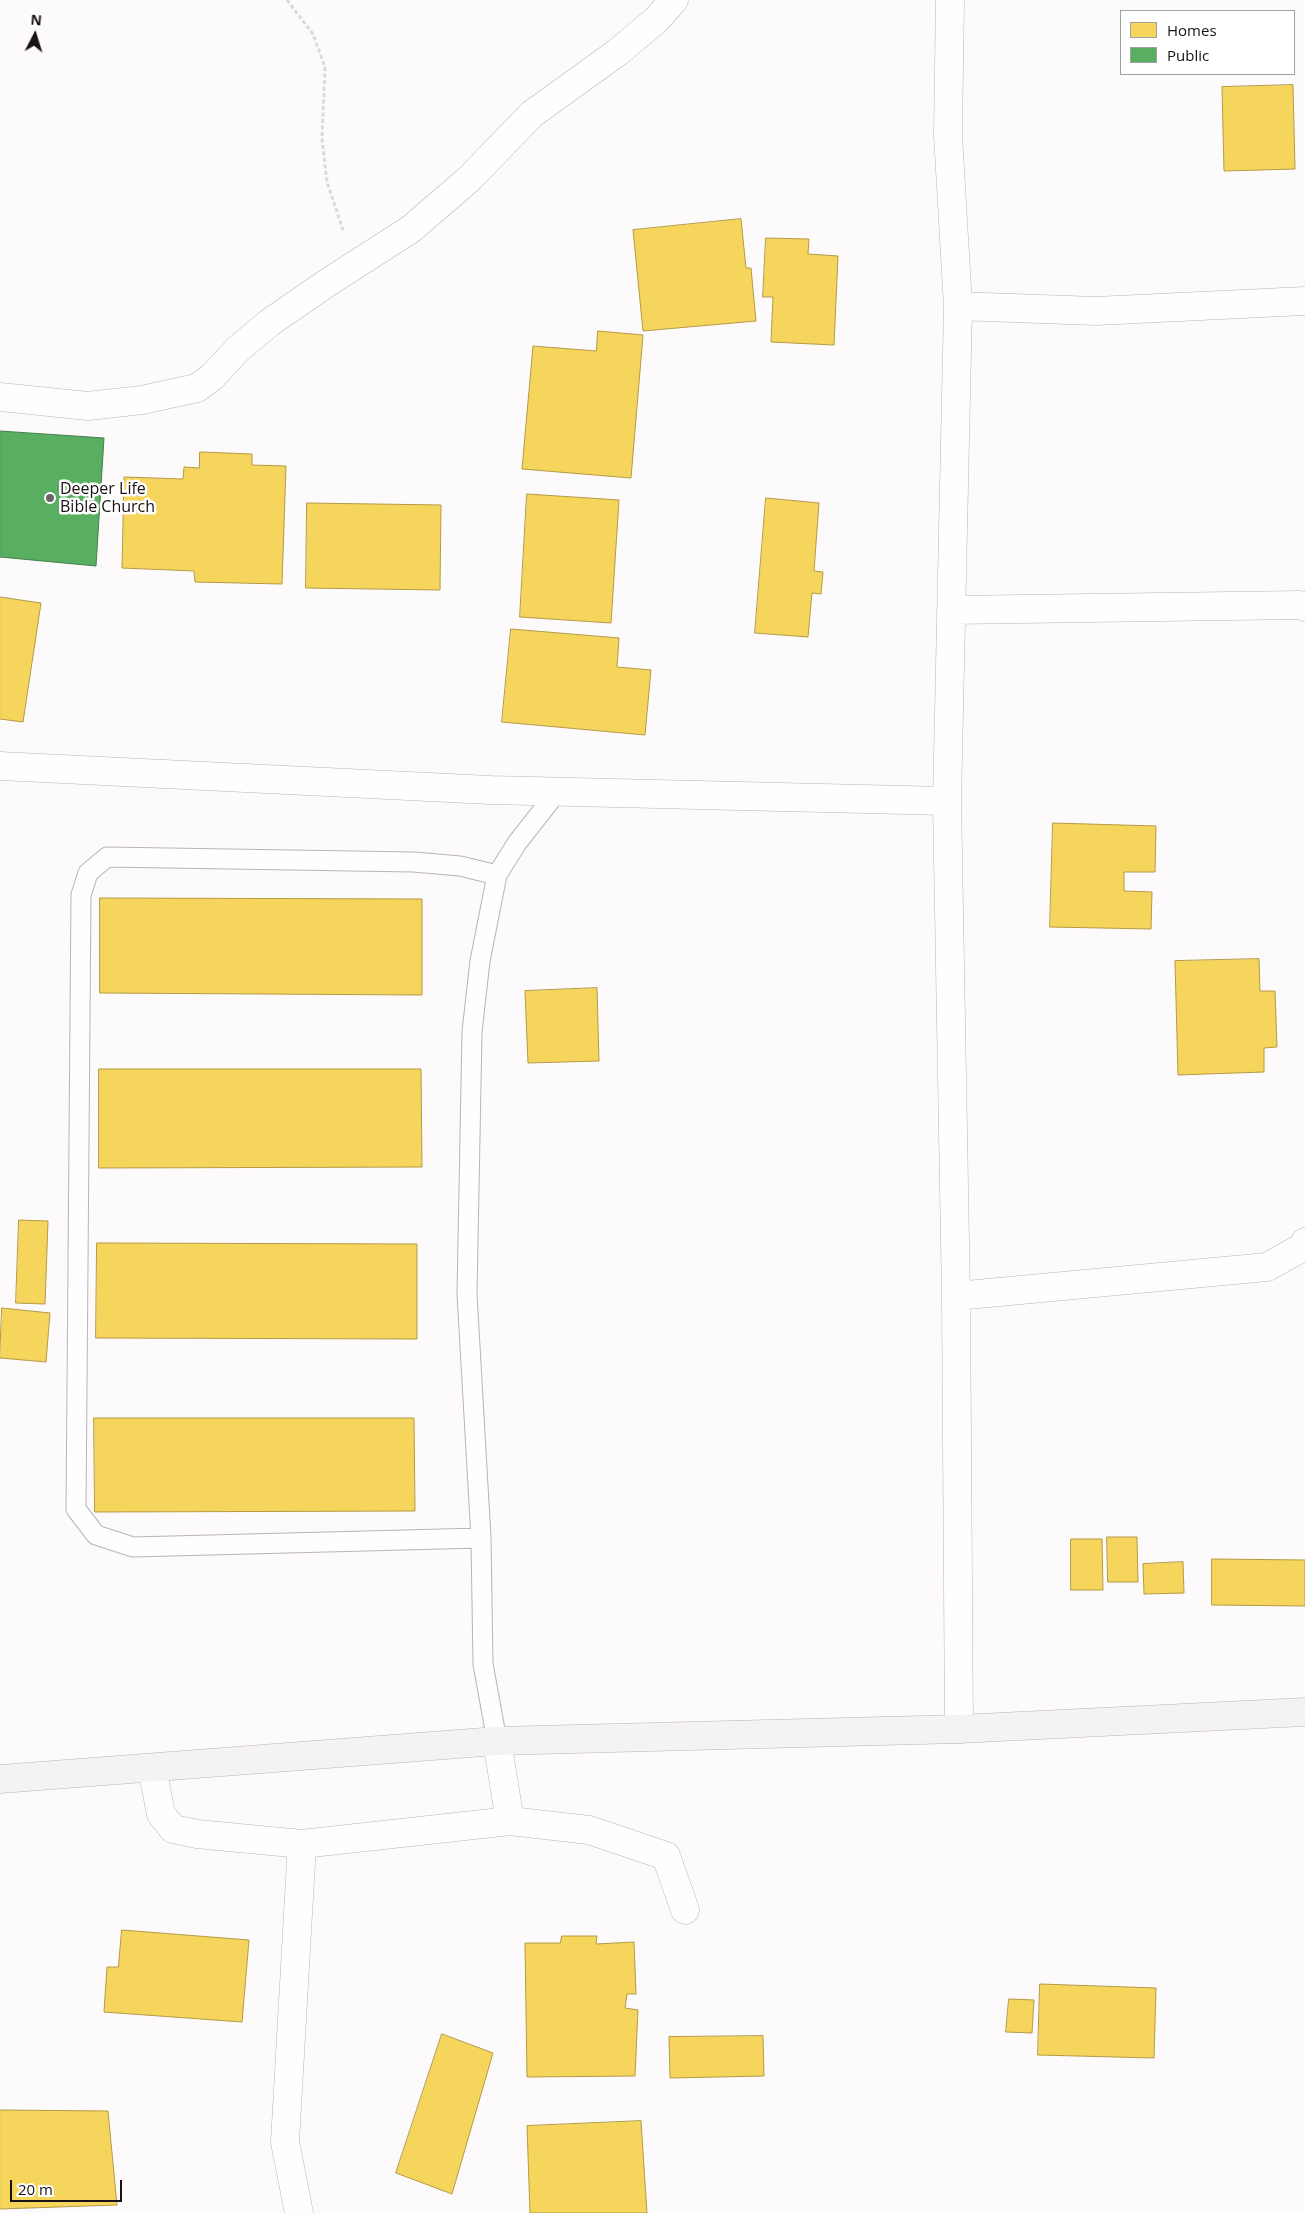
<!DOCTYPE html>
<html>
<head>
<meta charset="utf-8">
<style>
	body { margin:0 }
	#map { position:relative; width:1305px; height:2213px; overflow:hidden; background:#fdfafb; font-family:"Open Sans",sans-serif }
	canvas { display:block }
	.legend { position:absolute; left:1120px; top:10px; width:175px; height:65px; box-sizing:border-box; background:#fff; border:1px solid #a3a0a1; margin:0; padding:6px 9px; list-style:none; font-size:15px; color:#191113 }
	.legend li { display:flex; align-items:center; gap:10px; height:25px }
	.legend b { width:25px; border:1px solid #a3a0a1 }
	.north { position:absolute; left:10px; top:10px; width:50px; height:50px; -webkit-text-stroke:4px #fff; paint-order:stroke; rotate:5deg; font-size:14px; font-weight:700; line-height:20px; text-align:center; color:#191113 }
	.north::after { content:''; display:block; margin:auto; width:18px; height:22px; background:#191113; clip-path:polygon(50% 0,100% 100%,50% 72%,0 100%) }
	.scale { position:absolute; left:10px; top:2180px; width:112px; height:22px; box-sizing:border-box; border:2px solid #191113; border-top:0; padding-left:6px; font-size:15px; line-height:18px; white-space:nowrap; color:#191113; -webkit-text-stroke:4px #fff; paint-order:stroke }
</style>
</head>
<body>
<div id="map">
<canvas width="1305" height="2213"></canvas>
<ul class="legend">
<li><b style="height:14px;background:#f6d55c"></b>Homes</li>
<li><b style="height:14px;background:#5aae61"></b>Public</li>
</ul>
<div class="north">N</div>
<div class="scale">20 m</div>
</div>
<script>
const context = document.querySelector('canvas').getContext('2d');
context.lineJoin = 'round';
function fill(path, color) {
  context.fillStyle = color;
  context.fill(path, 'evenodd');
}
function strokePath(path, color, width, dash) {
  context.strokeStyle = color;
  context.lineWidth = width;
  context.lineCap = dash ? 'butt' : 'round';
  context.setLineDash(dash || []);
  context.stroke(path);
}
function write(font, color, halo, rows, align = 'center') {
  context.font = font + ' "Open Sans",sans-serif';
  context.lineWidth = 5;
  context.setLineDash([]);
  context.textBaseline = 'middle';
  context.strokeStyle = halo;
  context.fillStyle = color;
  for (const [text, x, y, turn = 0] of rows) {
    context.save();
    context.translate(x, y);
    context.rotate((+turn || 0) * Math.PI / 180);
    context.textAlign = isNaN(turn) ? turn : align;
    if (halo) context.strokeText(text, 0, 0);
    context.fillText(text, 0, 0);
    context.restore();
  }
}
const homes = new Path2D(`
	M1293,85L1295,169L1224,171L1222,87Z
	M741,219L746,268H751L756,321L643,331L633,230Z
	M766,238L809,239L808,254L838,256L834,345L771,342L773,297H763Z
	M598,331L643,335L631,478L522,469L533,346L596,351Z
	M200,452L252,454V465L286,466L282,584L195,582L194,571L122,568L124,477L183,479L184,467L199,468Z
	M527,494L619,500L611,623L520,617Z
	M766,498L819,503L814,571L823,572L821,594L812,593L808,637L755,633Z
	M307,503L441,505L440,590L306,588Z
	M0,597L41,603L23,722L0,719Z
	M511,629L619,638L617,667L651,670L645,735L502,722Z
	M1053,823L1156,826L1155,872H1124V891L1152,892L1151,929L1050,927Z
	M100,898L422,899V995L100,993Z
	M1259,959L1260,991H1275L1277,1047L1264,1048V1072L1178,1075L1175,961Z
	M597,988L599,1061L528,1063L525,991Z
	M99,1069H421L422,1167L99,1168Z
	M19,1220L48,1221L45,1304L16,1303Z
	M97,1243L417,1244V1339L96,1338Z
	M2,1308L50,1313L46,1362L0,1358Z
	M94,1418H414L415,1511L95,1512Z
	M1107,1537H1137L1138,1582H1108Z
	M1071,1539H1102L1103,1590H1071Z
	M1212,1559L1305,1560V1606L1212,1605Z
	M1183,1562L1184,1593L1144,1594L1143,1564Z
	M122,1930L249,1940L242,2022L104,2012L107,1967H118Z
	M562,1936H597L596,1944L634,1942L636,1994H627L625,2008L638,2010L635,2076L527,2077L525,1943H560Z
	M1040,1984L1156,1988L1154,2058L1038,2055Z
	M1009,1999L1034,2000L1032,2033L1006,2032Z
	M442,2034L493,2053L452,2194L396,2173Z
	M763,2036L764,2076L670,2078L669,2037Z
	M0,2110L108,2111L117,2205L0,2209Z
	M641,2121L647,2213H530L527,2126Z`);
fill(homes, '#f6d55c');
strokePath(homes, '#b49a46', 1);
const public = new Path2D(`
	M0,431L104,438L96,566L0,557Z`);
fill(public, '#5aae61');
strokePath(public, '#467f4a', 1);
const lane = new Path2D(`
	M481,1538L133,1547L96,1535L76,1509L81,895L88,873L107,857L414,862L460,866L497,875
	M497,1741L483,1664L481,1538L467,1294L472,1032L480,961L497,875L517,843L557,792`);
const street = new Path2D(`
	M950,0L948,135L958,306L947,801L956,1296L959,1729
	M958,306L1096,311L1305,301
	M0,397L88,406L142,400L197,388L212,377L238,349L269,323L327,283L411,229L469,179L532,114L618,52L657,19L674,0
	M951,610L1300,605L1305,607
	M0,766L490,790L947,801
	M956,1296L1267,1267L1303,1247L1305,1242
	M497,1741L510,1821
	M152,1768L161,1814L173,1829L197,1834L302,1844L510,1821L589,1830L666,1856L685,1910
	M299,2213L285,2142L302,1844`);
const secondary = new Path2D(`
	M0,1779L497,1741L959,1729L1305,1712`);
strokePath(lane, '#b9b4b5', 21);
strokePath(street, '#b9b4b5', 29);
strokePath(secondary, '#b9b4b5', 29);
strokePath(new Path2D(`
	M287,0L313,34L325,67L322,139L327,182L344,233`), '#dadada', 3, [4, 2.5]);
strokePath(lane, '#fffefe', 19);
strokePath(street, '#fffefe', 28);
strokePath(secondary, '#f4f2f4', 28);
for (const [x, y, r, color] of [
	[50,498,5,"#696364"]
]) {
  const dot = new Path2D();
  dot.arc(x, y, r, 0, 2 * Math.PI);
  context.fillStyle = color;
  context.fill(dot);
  strokePath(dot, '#fff', 2);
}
write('16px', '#191113', '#fff', [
	["Deeper Life",60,489],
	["Bible Church",60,507]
], 'left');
</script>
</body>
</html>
